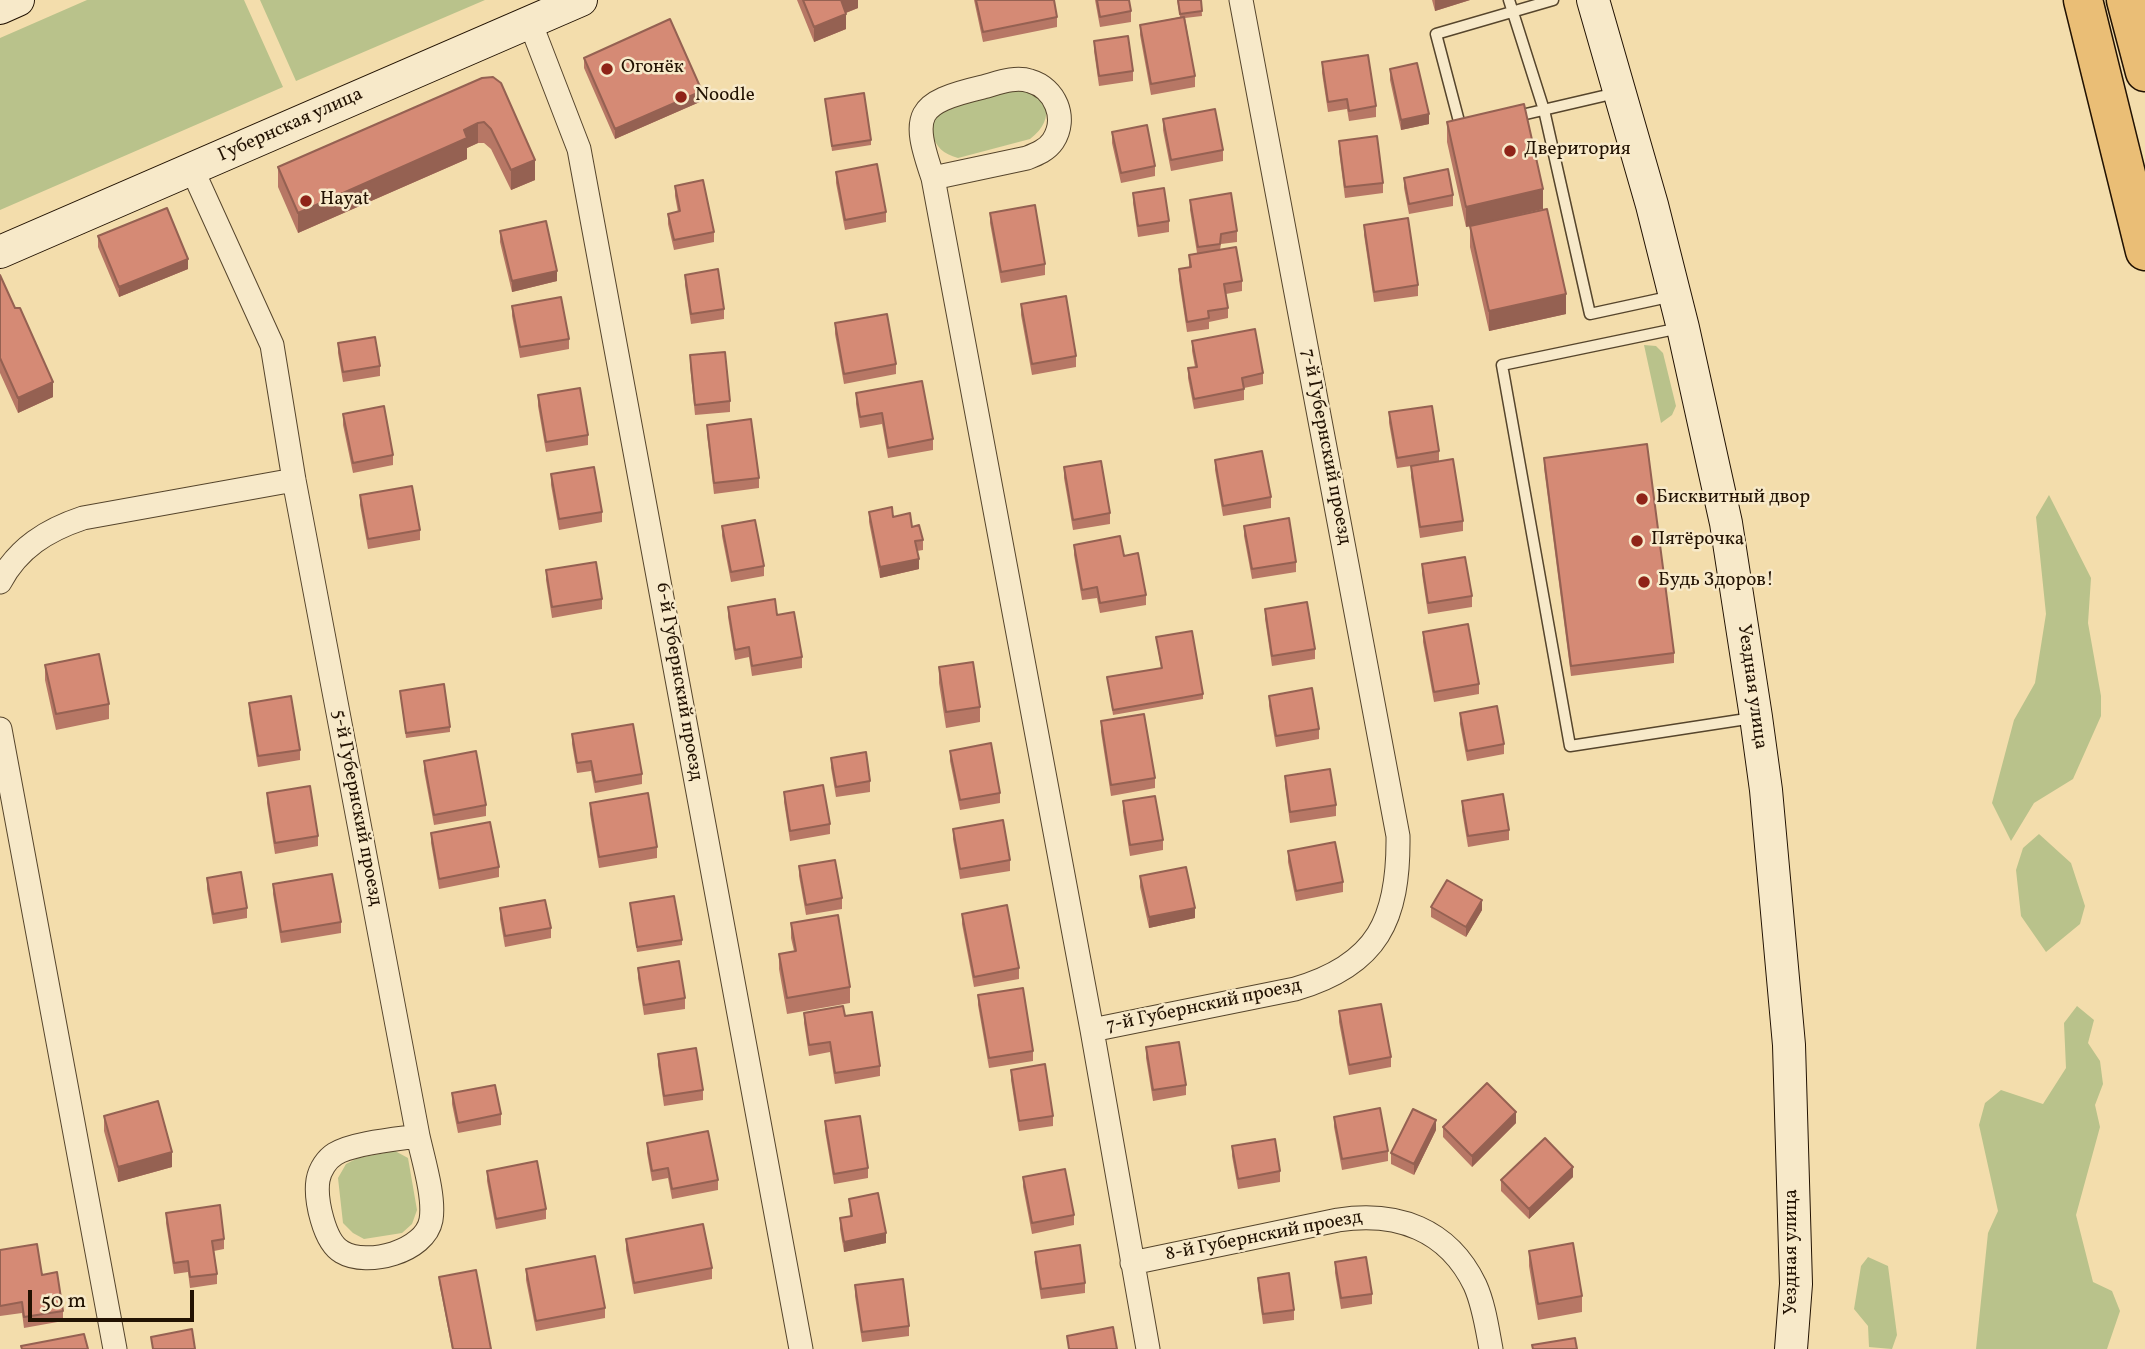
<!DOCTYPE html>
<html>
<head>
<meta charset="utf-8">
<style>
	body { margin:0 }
	#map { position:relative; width:2145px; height:1349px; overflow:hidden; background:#f3ddac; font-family:Vollkorn,serif }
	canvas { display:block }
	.scale { position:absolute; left:28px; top:1290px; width:166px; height:32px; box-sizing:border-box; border:4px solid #221202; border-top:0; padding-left:9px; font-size:21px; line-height:24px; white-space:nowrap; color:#221202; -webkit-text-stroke:5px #f7e9c9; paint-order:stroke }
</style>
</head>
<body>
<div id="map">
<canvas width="2145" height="1349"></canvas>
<div class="scale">50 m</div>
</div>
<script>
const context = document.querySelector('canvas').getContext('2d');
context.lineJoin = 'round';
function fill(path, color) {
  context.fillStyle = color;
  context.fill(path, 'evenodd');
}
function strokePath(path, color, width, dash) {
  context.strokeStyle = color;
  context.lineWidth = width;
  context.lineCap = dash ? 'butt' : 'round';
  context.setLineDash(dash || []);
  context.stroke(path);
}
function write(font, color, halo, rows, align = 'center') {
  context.font = font + ' Vollkorn,serif';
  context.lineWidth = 5;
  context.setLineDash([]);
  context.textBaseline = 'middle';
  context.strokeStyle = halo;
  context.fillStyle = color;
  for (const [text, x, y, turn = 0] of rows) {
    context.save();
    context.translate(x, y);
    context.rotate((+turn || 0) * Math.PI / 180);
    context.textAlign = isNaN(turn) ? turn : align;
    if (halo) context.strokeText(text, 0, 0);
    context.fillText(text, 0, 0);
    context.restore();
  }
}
fill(new Path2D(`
	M87,0H244L283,87L0,210V38Z
	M260,0H485L296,81Z
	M1015,89C1048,91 1058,118 1030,139L958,158C943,154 936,147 931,132L936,116L945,108Z
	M1644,345L1656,346L1663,353L1676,406L1672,415L1661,423Z
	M2049,495L2091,578L2088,623L2101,696V716L2073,779L2034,803L2011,841L1992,803L2014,720L2035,683L2046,614L2036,517Z
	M2039,834L2071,863L2085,906L2080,924L2046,952L2021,916L2016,870L2023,848Z
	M2077,1006L2094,1020L2088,1043L2100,1061L2103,1084L2095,1105L2100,1127L2076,1215L2093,1282L2112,1291L2120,1311L2107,1349H1976L1988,1233L1998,1211L1979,1125L1985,1103L2001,1090L2043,1104L2066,1068L2064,1023Z
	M395,1151L408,1158L417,1210L412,1224L402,1233L364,1239L353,1233L343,1223L338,1178L346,1164L358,1158Z
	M1868,1257L1888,1266L1897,1335L1892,1349L1869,1347L1868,1326L1854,1309L1861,1266Z`), '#b9c28b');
const lane = new Path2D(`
	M1509,0L1544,110L1590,314L1673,296
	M1513,117L1616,93
	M1463,128L1461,129L1436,34L1553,0
	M1680,328L1502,365L1570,746L1753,718`);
const street = new Path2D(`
	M530,22L579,149L801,1349
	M192,169L272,345L294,480L418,1136C397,1139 352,1143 335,1154C327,1159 320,1169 318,1180C315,1199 324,1242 342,1252C367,1267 425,1252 431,1220C435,1197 423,1159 418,1136
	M933,178C911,114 915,103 983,87C998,83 1015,76 1030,81C1055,88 1068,118 1053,141C1047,150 1037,154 1027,158L933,178L1092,1030L1148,1349
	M0,582C18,548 47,530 83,518L294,480
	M0,729L115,1349
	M1092,1030L1295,989C1378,965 1399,919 1398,836L1241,0
	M1132,1263L1338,1220C1397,1211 1448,1229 1475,1285C1484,1305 1487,1328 1491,1349`);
const secondary = new Path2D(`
	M1593,0L1652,205L1683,328L1726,523L1756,717L1766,790L1789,1045L1796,1284L1791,1349
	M0,8L18,0
	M0,252L581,0`);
const highway = new Path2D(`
	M2083,0L2145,251
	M2126,0L2145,72`);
strokePath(lane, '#56452c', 13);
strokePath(street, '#56452c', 25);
strokePath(secondary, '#221202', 34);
strokePath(highway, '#221202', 41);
strokePath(lane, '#f7e9c9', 10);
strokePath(street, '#f7e9c9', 23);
strokePath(secondary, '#f7e9c9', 32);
strokePath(highway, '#eabe76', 38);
fill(new Path2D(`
	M797,0H858V8L846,13V29L814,42Z
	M974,0H1054L1057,17V27L983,42Z
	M1095,0H1129L1131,11V22L1100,27Z
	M1177,0H1201L1202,16L1185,18L1195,76V87L1151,95L1140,35V25L1180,17Z
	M1432,0H1470L1435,11Z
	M1094,41L1133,71V81L1099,86L1094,51Z
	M584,58L702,101L615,139L584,68Z
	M1322,62L1376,106V117L1349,121L1347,109L1328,112L1322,73Z
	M1390,69L1429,124L1401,130L1390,80Z
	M501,83L535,180L511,190L491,149L484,143H478L467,148V159L298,233L278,187V167Z
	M825,99L871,140V145L832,151Z
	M1163,119L1223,150V161L1171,171L1163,130Z
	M1447,122L1543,209L1466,227L1447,142Z
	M1112,132L1155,166V176L1121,183L1112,143Z
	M1339,141L1383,183V193L1345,198L1339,151Z
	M836,172L886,212V222L845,230L836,183Z
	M1404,178L1453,195V206L1409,214L1404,188Z
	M675,186L714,232V242L674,250L668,224V214L678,212L675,196Z
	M1133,193L1169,221V232L1138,237L1133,203Z
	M1190,200L1237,231V242L1221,244L1220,250L1242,281V291L1226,294L1228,308V318L1209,322V329L1187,332L1179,280V269L1189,268V255L1197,253L1190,210Z
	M990,213L1045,264V275L1001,283L990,223Z
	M1364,225L1418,285V296L1374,302L1364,235Z
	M1470,226L1566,314L1489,331L1470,247Z
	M500,231L557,281L512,292L500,242Z
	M98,236L188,269L119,297L98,247Z
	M0,275L53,397L18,413L0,373Z
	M685,275L724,309V319L691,324L685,285Z
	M1021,304L1076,356V367L1032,375L1021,315Z
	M512,306L569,339V349L520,358L512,316Z
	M835,323L896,364V374L844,384L835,334Z
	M1192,341L1263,373V384L1244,388V400L1194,409L1188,378V368L1195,367L1192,351Z
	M338,343L380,366V376L343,382L338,353Z
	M690,355L730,401V412L695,415L690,366Z
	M856,393L933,439V450L888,458L882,424L860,428L856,404Z
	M538,395L588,435V445L546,452L538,406Z
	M1389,412L1439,451V462L1463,521V531L1420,538L1411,477V466L1397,468L1389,423Z
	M343,414L393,455V465L353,473L343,425Z
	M707,425L759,478V488L714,494L707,435Z
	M1544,458L1674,653V663L1571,676L1544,468Z
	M1215,460L1271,497V508L1223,516L1215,470Z
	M1064,467L1110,513V524L1073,530L1064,478Z
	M551,474L602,512V522L559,530L551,485Z
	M360,495L420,530V540L368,549L360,505Z
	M869,512L893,517L912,527L923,540V550L917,551L919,569L880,578L869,522Z
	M722,526L764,566V576L731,582L722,536Z
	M1244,526L1296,562V572L1252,579L1244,536Z
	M1074,545L1124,556L1146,595V605L1100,613L1097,598L1082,600L1074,555Z
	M1422,564L1472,596V607L1428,614L1422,574Z
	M546,570L602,599V609L552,618L546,580Z
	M728,607L777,615L802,657V668L752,676L749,657L735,660L728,617Z
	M1265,609L1315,649V659L1272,666L1265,619Z
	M1423,632L1479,684V694L1434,702L1423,642Z
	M1156,637L1203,694V699L1113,715L1107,677L1161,668Z
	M45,665L109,704V719L56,730L45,680Z
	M939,667L980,707V722L946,728L939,683Z
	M400,691L450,727V732L406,738Z
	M1269,696L1319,729V739L1276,747L1269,706Z
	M249,703L300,750V760L258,767L249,713Z
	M1460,713L1504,744V754L1467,761L1460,724Z
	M1101,721L1155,778V788L1111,796L1101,732Z
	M572,734L642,774V784L595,793L591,771L577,773L572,744Z
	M950,751L1000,793V803L960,810L950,761Z
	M831,758L870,781V792L836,797L831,768Z
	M424,761L486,805V816L434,825L424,771Z
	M1285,776L1336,805V816L1290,823L1285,786Z
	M784,792L830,824V834L790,841L784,802Z
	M267,793L318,836V846L275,854L267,803Z
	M1123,801L1163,840V850L1130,856L1123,812Z
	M1462,801L1509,830V840L1468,847L1462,811Z
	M590,803L657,847V858L599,868L590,814Z
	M953,829L1010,860V871L960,879L953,839Z
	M431,833L499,867V877L439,889L431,843Z
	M1288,851L1343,882V892L1296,901L1288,862Z
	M799,866L842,898V909L806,915L799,876Z
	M1140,876L1195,918L1149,928L1140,887Z
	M207,878L247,908V918L213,924L207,889Z
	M273,884L341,922V933L281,943L273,894Z
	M630,903L682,940V945L637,952Z
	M1431,907L1482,910L1466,937L1431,917Z
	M500,908L551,928V938L505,947L500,919Z
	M962,914L1019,968V979L974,987L962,924Z
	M791,923L850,987V1003L787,1014L779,969V954L794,951L791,938Z
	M638,968L685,998V1009L644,1015L638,978Z
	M978,995L1033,1051V1061L989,1068L978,1005Z
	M1339,1011L1391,1057V1067L1349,1075L1339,1022Z
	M804,1013L845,1016L880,1066V1076L835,1084L830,1052L809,1056L804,1023Z
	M1146,1047L1186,1085V1095L1153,1101L1146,1058Z
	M658,1054L703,1090V1100L664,1106L658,1065Z
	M1011,1070L1053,1116V1126L1019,1131L1011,1080Z
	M452,1093L501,1114V1125L458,1133L452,1104Z
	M104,1116L172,1167L118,1182L104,1131Z
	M1334,1117L1388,1151V1161L1342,1170L1334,1127Z
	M825,1121L868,1168V1178L834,1184L825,1131Z
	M1516,1123L1472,1167L1443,1137V1127Z
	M1436,1130L1414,1175L1391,1164V1153Z
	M647,1143L718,1180V1190L672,1199L668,1178L652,1181L647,1153Z
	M1232,1146L1280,1171V1182L1238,1189L1232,1156Z
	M487,1171L546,1209V1219L496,1229L487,1181Z
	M1023,1177L1074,1215V1225L1032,1234L1023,1187Z
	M1573,1177L1529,1219L1501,1191V1180Z
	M849,1199L886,1243L844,1252L840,1229V1218L850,1216Z
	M166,1213L224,1239V1249L214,1251L217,1274V1284L190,1288L188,1272L174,1274L166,1223Z
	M626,1239L712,1268V1279L634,1294L626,1250Z
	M0,1250L63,1311V1321L24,1328L22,1313L0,1316Z
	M1529,1251L1582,1296V1312L1538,1320L1529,1266Z
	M1035,1252L1085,1283V1293L1041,1299L1035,1262Z
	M1335,1262L1372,1294V1304L1341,1309L1335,1273Z
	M526,1269L605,1308V1318L536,1331L526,1280Z
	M439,1277L491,1349H452L439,1282Z
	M1258,1278L1294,1310V1320L1263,1324L1258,1288Z
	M855,1285L909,1326V1336L862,1342L855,1296Z`), '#b77765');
fill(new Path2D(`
	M840,0H858V8L840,15Z
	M1435,0H1470L1435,11Z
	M846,14V29L814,42V27Z
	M702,91V101L615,139V129Z
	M1429,114V124L1401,130V120Z
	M478,123V143L467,148V159L298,233V213Z
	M535,160V180L511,190V170Z
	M1543,189V209L1466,227V207Z
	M188,259V269L119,297V287Z
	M557,271V281L512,292V281Z
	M1566,294V314L1489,331V311Z
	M53,382V397L18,413V398Z
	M919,559V569L880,578V567Z
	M1482,900V910L1466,937V927Z
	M1195,908V918L1149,928V917Z
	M1516,1112V1123L1472,1167V1156Z
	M1436,1120V1130L1414,1175V1164Z
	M172,1152V1167L118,1182V1167Z
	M1573,1167V1177L1529,1219V1209Z
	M886,1233V1243L844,1252V1242Z`), '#956152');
const building = new Path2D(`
	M803,0H841L846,14L814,27Z
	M976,0H1054L1057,17L983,32Z
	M1097,0H1129L1131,11L1100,17Z
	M1178,0H1201L1202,11L1180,14Z
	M1184,17L1195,76L1151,84L1140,25Z
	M670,19L702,91L615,129L584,58Z
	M1128,36L1133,71L1099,76L1094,41Z
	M1368,55L1376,106L1349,111L1347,99L1328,102L1322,62Z
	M1417,63L1429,114L1401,120L1390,69Z
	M493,77L501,83L535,160L511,170L491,129L484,122L478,123L464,130L467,138L298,213L278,167L482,78Z
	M864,93L871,140L832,146L825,99Z
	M1524,104L1543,189L1466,207L1447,122Z
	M1215,109L1223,150L1171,160L1163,119Z
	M1147,125L1155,166L1121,173L1112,132Z
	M1377,136L1383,183L1345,187L1339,141Z
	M877,164L886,212L845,220L836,172Z
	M1448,169L1453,195L1409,204L1404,178Z
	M703,180L714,232L674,240L668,214L680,211L675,186Z
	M1164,188L1169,221L1138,226L1133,193Z
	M1231,193L1237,231L1221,234L1220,244L1198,247L1190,200Z
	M1035,205L1045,264L1001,272L990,213Z
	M167,208L188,259L119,287L98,236Z
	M1547,209L1566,294L1489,311L1470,226Z
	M1408,218L1418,285L1374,292L1364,225Z
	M546,221L557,271L512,281L500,231Z
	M1236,247L1242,281L1224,284L1228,308L1208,311L1209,318L1187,322L1179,269L1191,267L1189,255Z
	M718,269L724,309L691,314L685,275Z
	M0,275L15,308H20L53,382L18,398L0,358Z
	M1066,296L1076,356L1032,364L1021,304Z
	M561,297L569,339L520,347L512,306Z
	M887,314L896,364L844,374L835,323Z
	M1255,329L1263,373L1242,378L1244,389L1194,399L1188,368L1197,367L1192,341Z
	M375,337L380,366L343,372L338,343Z
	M725,352L730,401L695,405L690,355Z
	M922,381L933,439L888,448L882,413L860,417L856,393Z
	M580,388L588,435L546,442L538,395Z
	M384,406L393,455L353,463L343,414Z
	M1432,406L1439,451L1397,458L1389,412Z
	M751,419L759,478L714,483L707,425Z
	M1647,444L1674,653L1571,666L1544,458Z
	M1262,451L1271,497L1223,506L1215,460Z
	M1453,459L1463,521L1420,527L1411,466Z
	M1101,461L1110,513L1073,520L1064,467Z
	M594,467L602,512L559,519L551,474Z
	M412,486L420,530L368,539L360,495Z
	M892,507L893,517L910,513L912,527L919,525L923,540L915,541L919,559L880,567L869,512Z
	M1289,518L1296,562L1252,569L1244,526Z
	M755,520L764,566L731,572L722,526Z
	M1120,536L1124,556L1138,553L1146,595L1100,603L1097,587L1082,590L1074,545Z
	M1465,557L1472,596L1428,603L1422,564Z
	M596,562L602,599L552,607L546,570Z
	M775,599L777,615L794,612L802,657L752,666L749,647L735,650L728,607Z
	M1307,602L1315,649L1272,656L1265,609Z
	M1468,624L1479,684L1434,692L1423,632Z
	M1192,631L1203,694L1113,710L1107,677L1162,668L1156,637Z
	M99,654L109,704L56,714L45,665Z
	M973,662L980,707L946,712L939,667Z
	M444,684L450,727L406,733L400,691Z
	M1312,688L1319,729L1276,736L1269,696Z
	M291,696L300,750L258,756L249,703Z
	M1497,706L1504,744L1467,751L1460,713Z
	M1144,714L1155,778L1111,785L1101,721Z
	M633,724L642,774L595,782L591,761L577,763L572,734Z
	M991,743L1000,793L960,800L950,751Z
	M476,751L486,805L434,815L424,761Z
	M866,752L870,781L836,787L831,758Z
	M1330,769L1336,805L1290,812L1285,776Z
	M823,785L830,824L790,831L784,792Z
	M310,786L318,836L275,843L267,793Z
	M648,793L657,847L599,857L590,803Z
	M1503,794L1509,830L1468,836L1462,801Z
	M1155,796L1163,840L1130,845L1123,801Z
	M1003,820L1010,860L960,869L953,829Z
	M490,822L499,867L439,879L431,833Z
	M1335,842L1343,882L1296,891L1288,851Z
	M835,860L842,898L806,905L799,866Z
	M1186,867L1195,908L1149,917L1140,876Z
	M241,872L247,908L213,914L207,878Z
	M332,874L341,922L281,932L273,884Z
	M1447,880L1482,900L1466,927L1431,907Z
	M674,896L682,940L637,947L630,903Z
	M545,900L551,928L505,936L500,908Z
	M1007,905L1019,968L974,977L962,914Z
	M838,915L850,987L787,998L779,954L796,951L791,923Z
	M679,961L685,998L644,1005L638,968Z
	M1023,988L1033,1051L989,1058L978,995Z
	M1381,1004L1391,1057L1349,1065L1339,1011Z
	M843,1006L845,1016L872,1012L880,1066L835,1073L830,1042L809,1045L804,1013Z
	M1179,1042L1186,1085L1153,1090L1146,1047Z
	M696,1048L703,1090L664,1096L658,1054Z
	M1045,1064L1053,1116L1019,1121L1011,1070Z
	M1487,1083L1516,1112L1472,1156L1443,1127Z
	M495,1085L501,1114L458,1123L452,1093Z
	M158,1101L172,1152L118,1167L104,1116Z
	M1380,1108L1388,1151L1342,1159L1334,1117Z
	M1413,1109L1436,1120L1414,1164L1391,1153Z
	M860,1116L868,1168L834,1174L825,1121Z
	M708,1131L718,1180L672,1189L668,1168L652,1171L647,1143Z
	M1545,1138L1573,1167L1529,1209L1501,1180Z
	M1275,1139L1280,1171L1238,1179L1232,1146Z
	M537,1161L546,1209L496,1219L487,1171Z
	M1065,1169L1074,1215L1032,1223L1023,1177Z
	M878,1193L886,1233L844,1242L840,1218L852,1216L849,1199Z
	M220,1205L224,1239L212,1241L217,1274L190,1277L188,1261L174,1263L166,1213Z
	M703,1224L712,1268L634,1283L626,1239Z
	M1573,1243L1582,1296L1538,1304L1529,1251Z
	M37,1244L42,1275L57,1272L63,1311L24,1317L22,1302L0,1306V1250Z
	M1080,1245L1085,1283L1041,1289L1035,1252Z
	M595,1256L605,1308L536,1321L526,1269Z
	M1366,1257L1372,1294L1341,1298L1335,1262Z
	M476,1270L491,1349H453L439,1277Z
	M1289,1273L1294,1310L1263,1314L1258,1278Z
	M903,1279L909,1326L862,1332L855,1285Z
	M1113,1327L1117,1349H1069L1067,1336Z
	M192,1329L195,1349H153L151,1337Z
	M84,1334L88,1349H22L21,1346Z
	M1575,1338L1577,1349H1533L1532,1345Z`);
fill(building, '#d58a75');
strokePath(building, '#956152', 2);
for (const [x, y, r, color] of [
	[607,69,7,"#8f2418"],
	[681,97,7,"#8f2418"],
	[1510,151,7,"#8f2418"],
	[306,201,7,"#8f2418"],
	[1642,499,7,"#8f2418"],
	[1637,541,7,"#8f2418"],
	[1644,582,7,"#8f2418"]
]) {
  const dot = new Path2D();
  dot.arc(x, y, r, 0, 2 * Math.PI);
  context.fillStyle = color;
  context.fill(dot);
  strokePath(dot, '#f7e9c9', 2.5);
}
write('19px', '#221202', '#f7e9c9', [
	["Огонёк",621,69],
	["Noodle",695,97],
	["Дверитория",1524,151],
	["Hayat",320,201],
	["Бисквитный двор",1656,499],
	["Пятёрочка",1651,541],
	["Будь Здоров!",1658,582]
], 'left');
write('19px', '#221202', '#f7e9c9', [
	["Губернская улица",291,126,-24],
	["7-й Губернский проезд",1325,447,79],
	["6-й Губернский проезд",678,682,80],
	["Уездная улица",1751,687,82],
	["5-й Губернский проезд",356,808,79],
	["7-й Губернский проезд",1204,1007,-12],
	["8-й Губернский проезд",1264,1237,-11],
	["Уездная улица",1793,1252,-90]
]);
</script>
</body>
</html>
